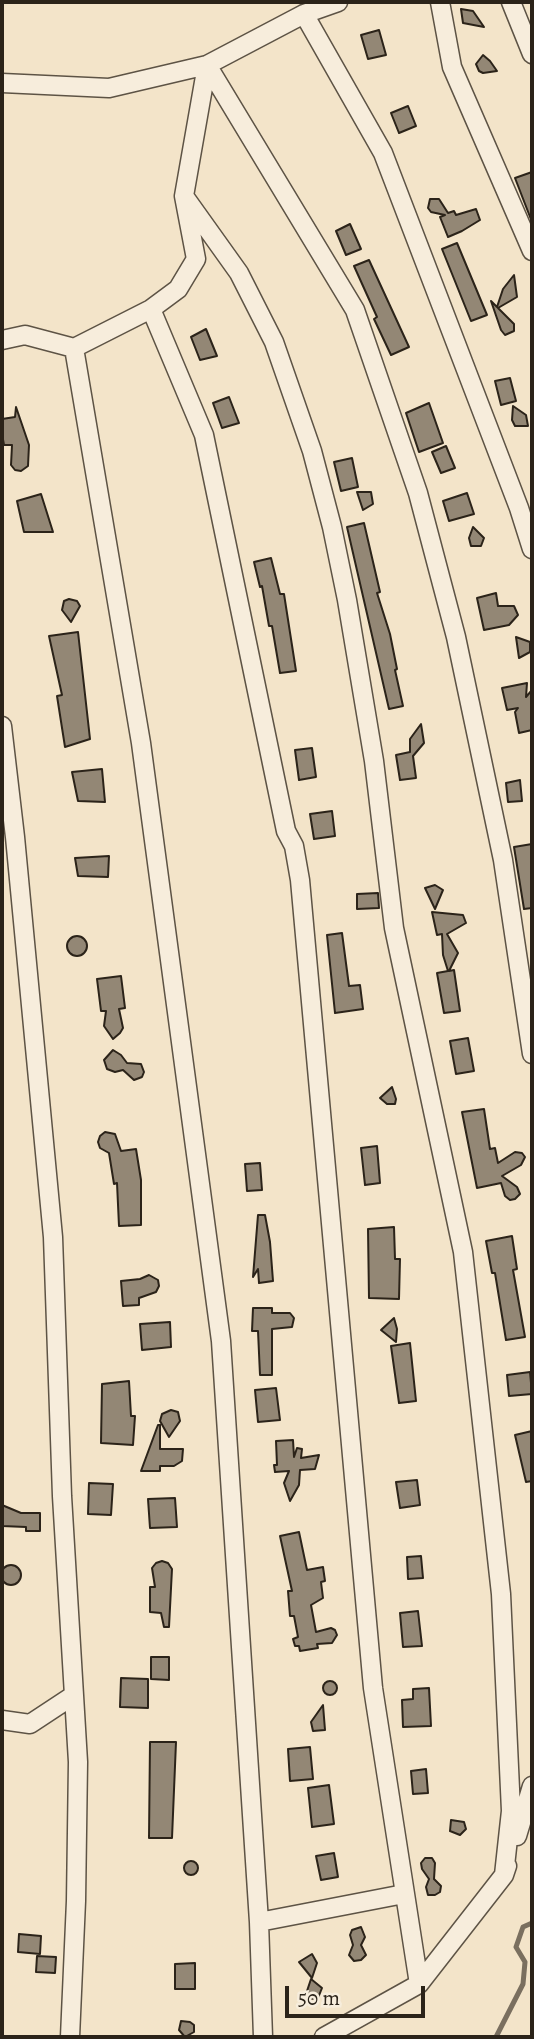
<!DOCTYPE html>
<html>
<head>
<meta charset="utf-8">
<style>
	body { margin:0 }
	#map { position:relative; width:534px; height:2039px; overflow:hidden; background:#f3e4c9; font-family:Alegreya,serif }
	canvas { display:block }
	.frame { position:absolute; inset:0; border:4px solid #2b2319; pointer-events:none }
	.scale { position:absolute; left:285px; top:1986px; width:140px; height:32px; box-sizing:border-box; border:4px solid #2b2319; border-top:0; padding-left:9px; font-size:21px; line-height:24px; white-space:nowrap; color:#2b2319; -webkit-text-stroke:5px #f7eddc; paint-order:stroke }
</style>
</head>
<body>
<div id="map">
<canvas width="534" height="2039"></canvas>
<div class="frame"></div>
<div class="scale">50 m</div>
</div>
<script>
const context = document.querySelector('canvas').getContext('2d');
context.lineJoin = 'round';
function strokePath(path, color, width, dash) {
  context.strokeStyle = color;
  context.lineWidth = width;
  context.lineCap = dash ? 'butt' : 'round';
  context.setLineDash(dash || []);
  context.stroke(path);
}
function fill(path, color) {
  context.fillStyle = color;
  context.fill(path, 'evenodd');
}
strokePath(new Path2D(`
	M496,2037L523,1984L525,1962L516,1947L523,1927L532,1923`), '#7a6f5f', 5);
const building = new Path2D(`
	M461,9L473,11L484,27L463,23Z
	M379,30L386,55L368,59L361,35Z
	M483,55L490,61L497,71L483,73L479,71L476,64Z
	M408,106L416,126L399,133L391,113Z
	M532,172V222L515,178Z
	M430,199H439L448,213L454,211L456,215L476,209L480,220L462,231L448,237L440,217L445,215L431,212L428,208Z
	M350,224L361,249L346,255L336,231Z
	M457,243L487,315L471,321L442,249Z
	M369,260L409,347L391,355L374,319L377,317L354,266Z
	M514,275L517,297L498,308L514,324V331L505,335L501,330L491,301L497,307L503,289Z
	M206,329L217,356L200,360L191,337Z
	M510,378L516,401L501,405L495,381Z
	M229,397L239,423L222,428L213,403Z
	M429,403L443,443L419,452L406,413Z
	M513,406L526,415L528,426H515L512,420Z
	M16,407L29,445L28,466L21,471L15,470L11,465L12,445H4L2,434V419L15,417Z
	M446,446L455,468L441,473L432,452Z
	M352,458L358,487L341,491L334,462Z
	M357,492H371L373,504L363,510Z
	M467,493L474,514L449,521L443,501Z
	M41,494L53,532H24L17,501Z
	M364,523L380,592L377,593L390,634L397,669L395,670L403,706L389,709L347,527Z
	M473,527L484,538L481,546H471L469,538Z
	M271,558L280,594H284L296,671L280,673L272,626H269L262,586L260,587L254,562Z
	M496,593L498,606H514L518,615L509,625L484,630L477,598Z
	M69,599L77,601L80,606L71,622L62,610L64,601Z
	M78,632L90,739L65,747L57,696L62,695L49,636Z
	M516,637L530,642V652L519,658Z
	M527,683L526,697L532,690V730L519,733L515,712L518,708L507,710L502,688Z
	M421,724L424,743L413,756L416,778L400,780L396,755L410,752V739Z
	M312,748L316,777L299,780L295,750Z
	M102,769L105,802L78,801L72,772Z
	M520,780L522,801L508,802L506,783Z
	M332,811L335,836L314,839L310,814Z
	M532,844V908L524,909L514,847Z
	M109,856L108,877L78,876L75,858Z
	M435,885L443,890L435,909L425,888Z
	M378,893L379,908L357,909V894Z
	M432,912L463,915L466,923L447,934L458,953L449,971L454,970L460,1011L444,1013L437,973L448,971L443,955L442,934L437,935Z
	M342,933L349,986L360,985L363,1009L335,1013L327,935Z
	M67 946a10 10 0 1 1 20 0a10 10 0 1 1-20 0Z
	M121,976L125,1008L119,1009L123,1028L120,1033L113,1039L104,1026L106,1011H101L97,979Z
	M468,1038L474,1071L456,1074L450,1041Z
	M113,1050L121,1055L127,1063L141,1064L144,1072L142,1077L134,1080L123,1070L115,1072L107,1069L104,1060Z
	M392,1087L396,1099L395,1104H387L380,1098Z
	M484,1109L490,1149L495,1148L498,1163L515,1152L522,1153L525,1157L521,1165L502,1176L517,1187L520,1194L515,1199L510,1200L505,1196L501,1183L477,1188L462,1112Z
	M105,1132L115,1134L121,1151L136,1149L141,1180V1225L119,1226L117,1183L114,1184L109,1153L100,1148L98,1142L100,1136Z
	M377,1146L380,1183L365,1185L361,1148Z
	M260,1163L262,1190L247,1191L245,1164Z
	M258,1215H265L270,1242L273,1281L259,1283L258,1269L253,1277Z
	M394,1227L395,1259H400L399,1299L369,1298L368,1229Z
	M512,1236L517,1269L513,1270L525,1337L506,1340L495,1273H492L486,1241Z
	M149,1275L158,1280L159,1286L156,1292L139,1298V1305L123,1306L121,1281L140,1279Z
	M253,1308H272V1313H290L294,1318L292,1327L272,1329V1375H260L258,1331H252Z
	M394,1318L397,1329L396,1342L381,1330Z
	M170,1322L171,1347L142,1350L140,1324Z
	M410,1343L416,1401L399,1403L391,1346Z
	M530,1372L532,1394L509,1396L507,1375Z
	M129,1381L131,1416H135L133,1445L101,1443L102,1384Z
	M276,1388L280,1420L258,1422L255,1390Z
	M171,1410L178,1412L180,1421L169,1437L160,1421L162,1414Z
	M158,1425H160V1449H183L182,1461L174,1466H160V1471H141Z
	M532,1431V1481L526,1482L515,1435Z
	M293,1440L294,1457L297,1448L302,1449L301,1458L319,1455L315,1469L300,1470L299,1485L290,1501L284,1483L289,1471L275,1472L274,1465H277L276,1441Z
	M417,1480L420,1505L400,1508L396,1482Z
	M89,1483L113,1484L111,1515L88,1514Z
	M175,1498L177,1527L150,1528L148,1499Z
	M2,1505L21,1513H40V1531H26V1527L2,1526Z
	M299,1532L307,1570L323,1567L325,1581L321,1582L323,1598L311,1605L316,1632L331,1628L335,1630L337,1635L332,1643L317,1644L318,1648L300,1651L299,1646H295L293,1639L298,1637L294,1616H290L288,1591H292L280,1536Z
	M421,1556L423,1578L408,1579L407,1557Z
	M162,1561L168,1563L172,1569L169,1627H164L161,1613L150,1612V1587H155L152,1568L156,1563Z
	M1 1575a10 10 0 1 1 20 0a10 10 0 1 1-20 0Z
	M418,1611L422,1646L403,1647L400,1613Z
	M151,1657H169V1680L151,1679Z
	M121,1678L148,1679V1708L120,1707Z
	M323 1688a7 7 0 1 1 14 0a7 7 0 1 1-14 0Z
	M429,1688L431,1726L403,1727L402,1700L413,1699V1689Z
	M323,1705L325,1730L313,1731L311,1722Z
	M150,1742H176L172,1838H149Z
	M310,1747L313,1779L290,1781L288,1749Z
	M426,1769L428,1793L413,1794L411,1771Z
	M329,1785L334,1824L312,1827L308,1788Z
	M451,1820L464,1822L466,1829L460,1835L450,1831Z
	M334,1853L338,1877L321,1880L316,1856Z
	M425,1858H432L435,1863L434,1879L441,1886L440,1892L435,1895H428L426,1887L429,1879L422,1869L421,1863Z
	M184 1868a7 7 0 1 1 14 0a7 7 0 1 1-14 0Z
	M361,1927L365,1937L361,1945L366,1955L361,1960L354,1961L349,1955L353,1945L350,1935L352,1930Z
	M19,1934L41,1936L40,1954L18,1952Z
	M312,1954L317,1963L312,1978L299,1962Z
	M37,1956L56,1957L55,1973L36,1972Z
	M195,1963V1989H175V1964Z
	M311,1979L322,1988L318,1998L310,1999L307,1991Z
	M181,2021L190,2022L194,2025V2032L185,2037L179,2030Z`);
fill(building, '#938775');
strokePath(building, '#2b2319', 2);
const minor = new Path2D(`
	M440,2L452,67L532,251
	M511,2L532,54
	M304,14L383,153L519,508L532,549
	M2,83L109,88L207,65L355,310L418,493L456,637L503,860L532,1054
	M184,196L239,273L274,342L312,451L332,527L347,600L374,761L394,928L463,1252L501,1594L511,1811L504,1875
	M151,309L204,435L286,831L294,846L300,880L373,1688L419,1984
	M2,340L25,335L74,348L151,309L178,289L196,259L184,196L207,65L304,14L338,2
	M74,348L141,743L221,1341L259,1922L263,2037
	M2,726L15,837L53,1237L62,1496L78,1762L76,1901L70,2037
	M2,1720L30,1724L74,1695
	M517,1836L532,1786
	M259,1922L404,1894
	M324,2037L419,1984L504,1875L507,1866`);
strokePath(minor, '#5d5345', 21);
strokePath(minor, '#f7eddc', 18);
</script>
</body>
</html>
